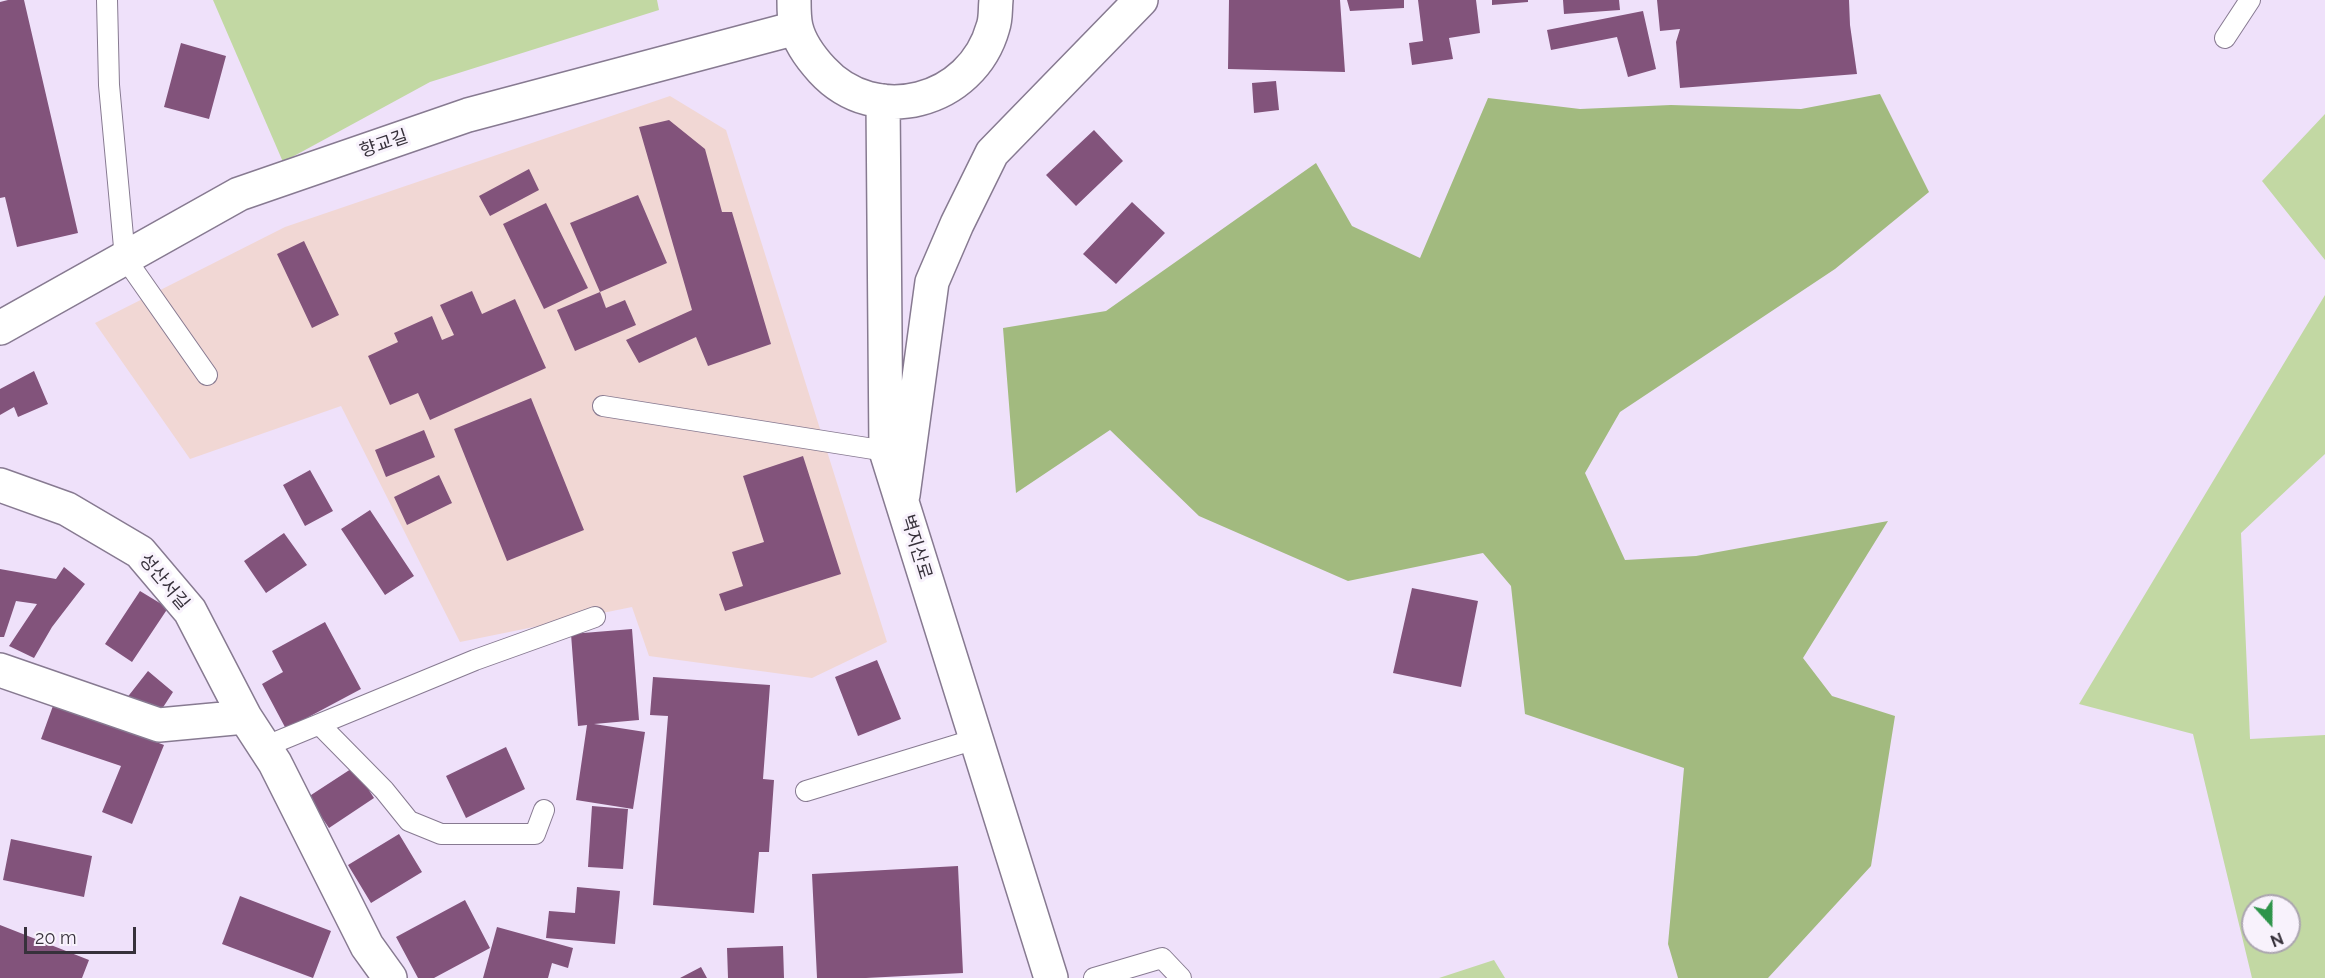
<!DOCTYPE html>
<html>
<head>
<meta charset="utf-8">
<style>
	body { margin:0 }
	#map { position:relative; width:2325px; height:978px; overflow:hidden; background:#efe1fa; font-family:Raleway,sans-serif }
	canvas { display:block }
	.north { position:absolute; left:2241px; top:894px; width:60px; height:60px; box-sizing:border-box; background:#f8f2fc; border:2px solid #aba5af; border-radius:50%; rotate:159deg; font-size:16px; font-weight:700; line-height:24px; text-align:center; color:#37313b }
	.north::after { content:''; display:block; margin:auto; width:21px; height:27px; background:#2e944a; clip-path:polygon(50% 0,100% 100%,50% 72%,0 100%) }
	.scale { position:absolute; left:24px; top:927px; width:112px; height:27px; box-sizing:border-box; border:3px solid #37313b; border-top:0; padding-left:8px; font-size:18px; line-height:21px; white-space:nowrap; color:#37313b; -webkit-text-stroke:4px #f8f2fc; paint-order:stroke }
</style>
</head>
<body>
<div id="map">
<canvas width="2325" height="978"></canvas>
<div class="north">N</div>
<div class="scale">20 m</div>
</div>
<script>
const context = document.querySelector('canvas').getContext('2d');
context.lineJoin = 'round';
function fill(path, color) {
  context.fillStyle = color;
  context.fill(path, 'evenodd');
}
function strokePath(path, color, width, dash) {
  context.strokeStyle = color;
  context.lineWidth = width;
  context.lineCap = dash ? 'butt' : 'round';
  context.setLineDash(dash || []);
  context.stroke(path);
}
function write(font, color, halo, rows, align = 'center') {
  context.font = font + ' Raleway,"Noto Sans KR",sans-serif';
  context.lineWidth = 6;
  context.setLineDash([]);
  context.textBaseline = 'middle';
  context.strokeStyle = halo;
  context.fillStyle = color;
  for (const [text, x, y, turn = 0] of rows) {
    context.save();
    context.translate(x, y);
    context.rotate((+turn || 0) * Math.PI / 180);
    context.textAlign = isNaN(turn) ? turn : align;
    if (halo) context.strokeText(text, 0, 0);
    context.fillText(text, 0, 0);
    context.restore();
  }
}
fill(new Path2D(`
	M670,96L726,130L887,642L812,678L649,656L632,607L460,642L341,406L190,459L95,323L285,227Z`), '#f1d7d4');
fill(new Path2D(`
	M213,0H657L659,10L430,82L283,162Z
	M2325,114V260L2262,181Z
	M2325,295V454L2241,533L2250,739L2325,735V978H2252L2193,734L2079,704ZM2253,906H2289V942H2253Z
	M1494,960L1505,978H1439Z`), '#c2d8a3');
fill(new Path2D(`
	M1880,94L1929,192L1835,269L1620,412L1585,473L1625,560L1696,556L1888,521L1803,658L1832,696L1895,716L1871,866L1768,978H1678L1668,944L1684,768L1525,714L1511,586L1483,553L1348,581L1199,516L1110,430L1016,493L1003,328L1106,311L1316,163L1352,226L1420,258L1488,98L1580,109L1671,105L1801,109Z`), '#a2ba7f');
fill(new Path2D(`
	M8,0H24L78,233L17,247L5,197L0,198V2Z
	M1229,0H1340L1345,72L1228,69Z
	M1347,0H1404V8L1350,11Z
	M1418,0H1476L1480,33L1449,38L1453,59L1412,65L1409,43L1423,41Z
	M1492,0H1528V2L1492,5Z
	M1563,0H1619L1620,10L1564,14Z
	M1657,0H1849L1850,25L1857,74L1680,88L1676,42L1680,29L1660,31Z
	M1643,11L1656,69L1628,77L1617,37L1551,50L1547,30Z
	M181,43L226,56L209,119L164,107Z
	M1276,81L1279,110L1254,113L1252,83Z
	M669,120L705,149L722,212H732L771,344L708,366L696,337L639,363L626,340L692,310L639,127Z
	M1094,130L1123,161L1076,206L1046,175Z
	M529,169L539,190L490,216L479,196Z
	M638,195L667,263L600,292L606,308L625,300L636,325L575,351L557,310L600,292L570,223Z
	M1132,202L1165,233L1116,284L1083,254Z
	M546,203L588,288L544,309L503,224Z
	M304,241L339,315L312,328L277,254Z
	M472,291L482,314L515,299L546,368L430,420L418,393L390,405L368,356L398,342L394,333L432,316L442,340L454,335L440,305Z
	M34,371L48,404L18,417L14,407L0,415V389Z
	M531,398L584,530L507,561L454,429Z
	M424,430L435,457L386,477L375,450Z
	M803,456L841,574L725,611L719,594L743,586L732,552L764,542L743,476Z
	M310,470L333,511L305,526L283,485Z
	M439,475L452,503L407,525L394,497Z
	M370,510L414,576L385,595L341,529Z
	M284,533L307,565L266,593L244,561Z
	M64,567L85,584L52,627L34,658L9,646L37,604L16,601L4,637H0V569L56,579Z
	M1412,588L1478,601L1461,687L1393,673Z
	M140,591L168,608L132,662L105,644Z
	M325,622L361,689L286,729L262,684L283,672L272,651Z
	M632,629L639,720L594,724L645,732L633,809L576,800L587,725L578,726L571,634Z
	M877,660L901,719L858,736L835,677Z
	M148,671L173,692L160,712L126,699Z
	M653,677L770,685L763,779L774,780L769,852H759L754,913L653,905L668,716L650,715Z
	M54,703L164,745L132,824L102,812L121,766L41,739Z
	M506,747L525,789L466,818L446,776Z
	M354,767L374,798L329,828L308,797Z
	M592,806L628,809L623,869L588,867Z
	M399,834L422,872L371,903L348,865Z
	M11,839L92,856L84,897L3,880Z
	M958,866L963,973L866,978H817L812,874Z
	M577,887L620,891L615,944L546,938L549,911L575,913Z
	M240,896L331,931L313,978L222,944Z
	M465,900L490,948L434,978H418L396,937Z
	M0,925L89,960L82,978H0Z
	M497,927L573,948L568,968L552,963L548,978H483Z
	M783,946L784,978H728L727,948Z
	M701,967L707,978H680Z`), '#82537b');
const service = new Path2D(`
	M107,0L109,85L125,258L207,375
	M2225,38L2250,0
	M603,406L886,451
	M320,725L384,790L409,821L441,834H535L544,810
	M264,747L475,660L595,617
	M806,791L976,739
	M1094,978L1162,958L1181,978`);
const minor = new Path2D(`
	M0,485L67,509L140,552L190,611L245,717L275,763L367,946L390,978
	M0,670L159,725L245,717`);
const tertiary = new Path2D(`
	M794,0C794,9 794,19 796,27C800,44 811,58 822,70C875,128 972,103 993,27C996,19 995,9 996,0
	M883,101L886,451L1051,978
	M0,328L239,194L468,115L796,28
	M903,495L932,282L957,224L992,153L1141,0`);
strokePath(service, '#877a91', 22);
strokePath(minor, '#877a91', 36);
strokePath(tertiary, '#877a91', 36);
strokePath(service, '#fff', 20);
strokePath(minor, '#fff', 33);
strokePath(tertiary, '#fff', 33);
write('18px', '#37313b', '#f8f2fc', [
	["향교길",384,144,-19],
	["벽지산로",916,547,73],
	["성산서길",164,582,50]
]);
</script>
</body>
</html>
